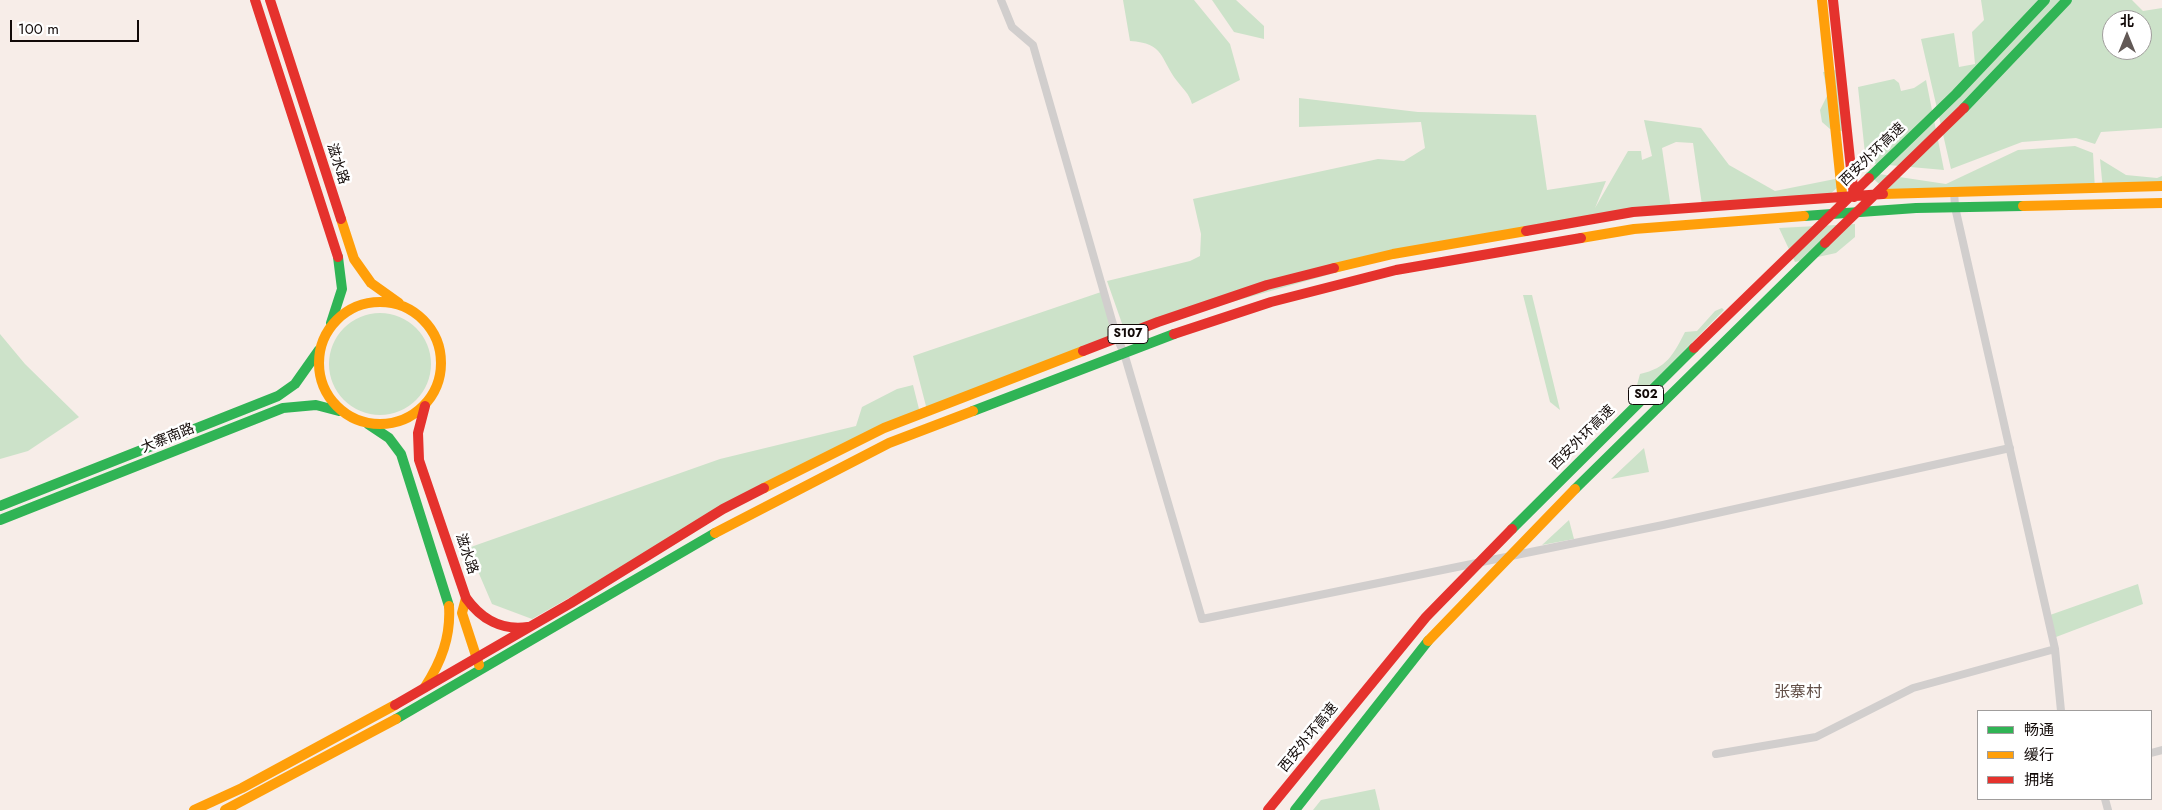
<!DOCTYPE html>
<html>
<head>
<meta charset="utf-8">
<style>
	body { margin:0 }
	#map { position:relative; width:2162px; height:810px; overflow:hidden; background:#f7ede8; font-family:Jost,"Noto Sans SC",sans-serif }
	canvas { display:block }
	.legend { position:absolute; left:1977px; top:710px; width:175px; height:90px; box-sizing:border-box; background:#fff; border:1px solid #a09d9c; margin:0; padding:6px 9px; list-style:none; font-size:15px; color:#120a08 }
	.legend li { display:flex; align-items:center; gap:10px; height:25px }
	.legend b { width:25px; border:1px solid #a09d9c }
	.north { position:absolute; left:2102px; top:10px; width:50px; height:50px; box-sizing:border-box; background:#fff; border:1px solid #a09d9c; border-radius:50%; rotate:0deg; font-size:14px; font-weight:700; line-height:20px; text-align:center; color:#120a08 }
	.north::after { content:''; display:block; margin:auto; width:18px; height:22px; background:#625956; clip-path:polygon(50% 0,100% 100%,50% 72%,0 100%) }
	.scale { position:absolute; left:10px; top:20px; width:129px; height:22px; box-sizing:border-box; border:2px solid #120a08; border-top:0; padding-left:6px; font-size:15px; line-height:18px; white-space:nowrap; color:#120a08; -webkit-text-stroke:4px #fff; paint-order:stroke }
</style>
</head>
<body>
<div id="map">
<canvas width="2162" height="810"></canvas>
<ul class="legend">
<li><b style="height:6px;background:#30b455"></b>畅通</li>
<li><b style="height:6px;background:#ff9f0a"></b>缓行</li>
<li><b style="height:6px;background:#e5322d"></b>拥堵</li>
</ul>
<div class="north">北</div>
<div class="scale">100 m</div>
</div>
<script>
const context = document.querySelector('canvas').getContext('2d');
context.lineJoin = 'round';
function fill(path, color) {
  context.fillStyle = color;
  context.fill(path, 'evenodd');
}
function strokePath(path, color, width, dash) {
  context.strokeStyle = color;
  context.lineWidth = width;
  context.lineCap = dash ? 'butt' : 'round';
  context.setLineDash(dash || []);
  context.stroke(path);
}
function write(font, color, halo, rows, align = 'center') {
  context.font = font + ' Jost,"Noto Sans SC",sans-serif';
  context.lineWidth = 5;
  context.setLineDash([]);
  context.textBaseline = 'middle';
  context.strokeStyle = halo;
  context.fillStyle = color;
  for (const [text, x, y, turn = 0] of rows) {
    context.save();
    context.translate(x, y);
    context.rotate((+turn || 0) * Math.PI / 180);
    context.textAlign = isNaN(turn) ? turn : align;
    if (halo) context.strokeText(text, 0, 0);
    context.fillText(text, 0, 0);
    context.restore();
  }
}
fill(new Path2D(`
	M1123,0H1194L1230,44L1240,80L1192,104C1189,93 1183,89 1177,81C1160,59 1165,43 1130,41Z
	M1212,0H1236L1264,26V39L1234,32Z
	M1981,0H2132L2143,11L2162,8V128L2101,132L2095,144L2076,138L2022,142L1951,169L1921,39L1954,33L1959,67L1975,64L1972,32L1984,20ZM2112,20H2142V50H2112Z
	M1836,70L1846,132L1830,129L1822,122L1820,110L1828,94L1823,72Z
	M1894,79L1899,83L1901,91L1914,88L1926,80L1944,170L1866,163L1858,87Z
	M1299,98L1418,112L1536,115L1547,190L1606,181L1595,208L1628,151H1641L1642,160L1652,156L1644,120L1701,128L1729,165L1775,191L1850,176L1828,196L1702,205L1693,143L1676,142L1662,148L1671,209L1395,256L1125,332L1107,281L1190,261L1200,256L1201,234L1193,199L1378,159L1404,161L1425,148L1421,122L1299,127Z
	M2075,146L2093,153L2095,190L1889,193L1866,172L1946,184L2018,150Z
	M2100,159L2126,175L2157,178L2162,176V189L2103,190Z
	M1855,224V237L1836,253L1795,262L1779,228Z
	M1104,291L1117,336L927,410L913,356Z
	M1523,295H1532L1560,410L1550,402Z
	M1722,308L1724,310L1640,395L1637,385L1640,374C1667,368 1673,355 1685,332L1697,331L1715,311Z
	M329 364a51 51 0 1 1 102 0a51 51 0 1 1-102 0Z
	M0,334L25,364L79,417L28,451L0,459Z
	M913,385L920,413L772,482L532,619L492,604L468,548L720,459L856,426L862,407L897,389Z
	M1644,448L1649,472L1611,479Z
	M1569,520L1574,539L1542,545Z
	M2138,584L2143,604L2056,637L2050,615Z
	M1375,789L1380,810H1313L1321,800Z`), '#cce2c9');
strokePath(new Path2D(`
	M1001,0L1012,27L1033,45L1117,338L1124,353L1202,619L1663,525L2010,448
	M1954,191L1955,207L2055,649L2061,711
	M2151,753L2162,750
	M1716,754L1816,737L1913,688L2055,649
	M2105,799L2108,810`), '#d1cecd', 8);
strokePath(new Path2D(`
	M1964,108L2067,0
	M1869,178L1956,94L2045,0
	M1804,216L1916,208L2023,206
	M331,323L342,289L338,257
	M973,411L1174,334
	M368,424L389,438L401,454L449,606
	M1575,489L1825,243
	M0,506L278,396L295,384L319,350
	M0,520L283,408L316,405L339,411
	M1512,529L1694,348
	M396,719L715,533
	M1295,810L1428,641`), '#30b455', 10);
strokePath(new Path2D(`
	M1822,0L1843,203
	M1883,194L2162,186
	M2023,206L2162,203
	M341,219L354,259L371,283L399,303
	M1581,238L1634,229L1804,216
	M1334,268L1393,254L1526,231
	M319 363a61 61 0 1 1 122 0a61 61 0 1 1-122 0Z
	M764,488L884,428L1083,351
	M715,533L889,443L973,411
	M466,598L462,613L479,665
	M1428,641L1575,489
	M425,687C441,662 451,637 449,606
	M194,810L242,788L395,705
	M225,810L396,719`), '#ff9f0a', 10);
strokePath(new Path2D(`
	M255,0L338,257
	M270,0L341,219
	M1833,0L1854,197
	M1526,231L1633,212L1883,194
	M1825,243L1964,108
	M1174,334L1271,302L1396,270L1581,238
	M1694,348L1869,178
	M1083,351L1158,322L1267,285L1334,268
	M425,406L418,433L419,460L466,598C481,619 502,631 528,627
	M395,705L571,603L723,509L764,488
	M1268,810L1426,617L1512,529`), '#e5322d', 10);
for (const [x, y, w] of [
	[1128,334,40],
	[1646,395,35]
]) {
  const box = new Path2D();
  box.roundRect(x - w / 2, y - 9.5, w, 19, 4);
  context.fillStyle = '#fff';
  context.fill(box);
  strokePath(box, '#120a08', 1);
}
write('bold 12px', '#120a08', null, [
	["S107",1128,334],
	["S02",1646,395]
]);
write('14px', '#120a08', '#fff', [
	["西安外环高速",1873,155,-44],
	["滋水路",337,164,72],
	["西安外环高速",1583,438,-45],
	["大寨南路",168,439,-22],
	["滋水路",466,554,71],
	["西安外环高速",1309,738,-51]
]);
write('16px', '#624f47', '#fff', [
	["张寨村",1798,693]
]);
</script>
</body>
</html>
